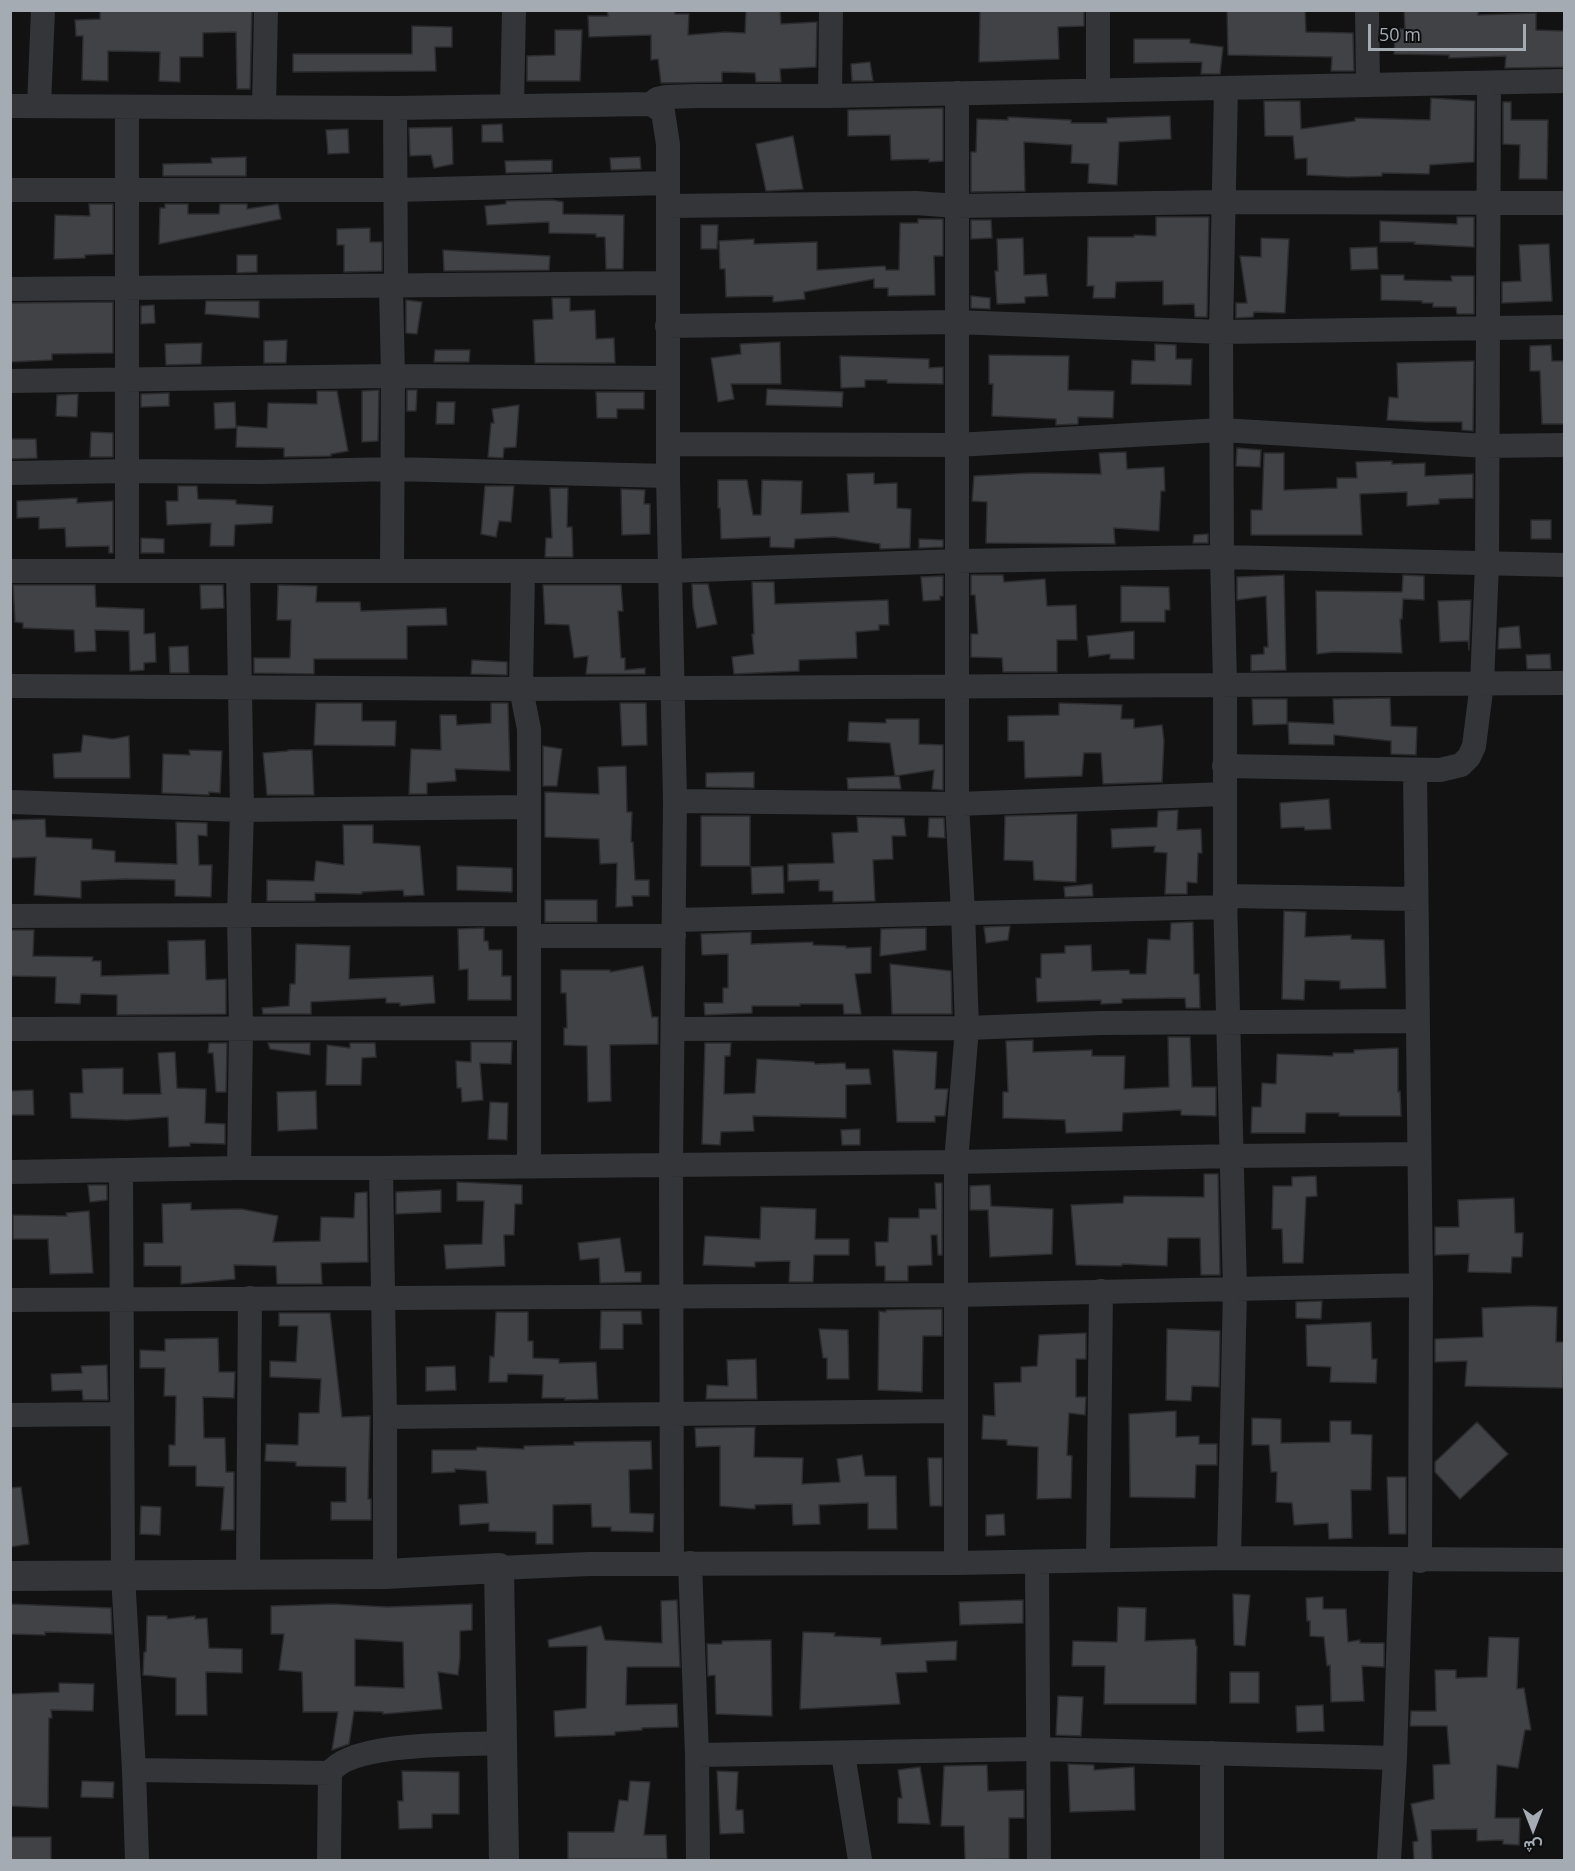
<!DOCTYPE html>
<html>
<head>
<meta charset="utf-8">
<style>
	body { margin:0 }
	#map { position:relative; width:1575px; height:1871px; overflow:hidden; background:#121213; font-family:"Open Sans",Vazirmatn,sans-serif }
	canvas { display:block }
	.frame { position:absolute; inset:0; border:12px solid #a4abb3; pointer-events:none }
	.north { position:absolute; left:1503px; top:1799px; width:60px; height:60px; -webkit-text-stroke:4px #0d0d0e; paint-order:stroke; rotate:180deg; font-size:16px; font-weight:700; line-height:24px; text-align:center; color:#a4abb3 }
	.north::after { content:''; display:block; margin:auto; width:21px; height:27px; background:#a4abb3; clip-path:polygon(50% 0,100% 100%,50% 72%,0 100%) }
	.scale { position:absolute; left:1368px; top:24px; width:158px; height:27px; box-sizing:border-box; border:3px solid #a4abb3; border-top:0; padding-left:8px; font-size:18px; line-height:21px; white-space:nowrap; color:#a4abb3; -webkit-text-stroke:4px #0d0d0e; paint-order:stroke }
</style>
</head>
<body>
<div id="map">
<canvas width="1575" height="1871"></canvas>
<div class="frame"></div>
<div class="north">ش</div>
<div class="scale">50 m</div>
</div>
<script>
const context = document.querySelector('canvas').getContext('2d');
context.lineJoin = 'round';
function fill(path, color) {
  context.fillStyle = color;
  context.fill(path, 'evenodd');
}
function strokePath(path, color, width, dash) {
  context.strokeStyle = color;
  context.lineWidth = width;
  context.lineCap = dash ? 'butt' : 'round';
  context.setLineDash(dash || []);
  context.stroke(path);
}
const building = new Path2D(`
	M100,10H252L250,89H237L236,32L203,33V57H180V82L159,81L160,52L108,51V81L82,80L83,36H76L75,20L100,19Z
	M607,10H675V14H689L688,35L725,32L745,33L746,10H780L781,24L817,22L816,67L780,69L781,82H756L755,73L722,72V82L661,83L658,59L651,60V35L589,37L588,16H608Z
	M980,10H1084V26L1058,27L1059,59L979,62Z
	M1227,10H1305L1306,32L1353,33L1354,71H1331L1332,57L1228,55Z
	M1404,10H1478V15L1536,13V30L1564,31V67L1505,68L1506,56L1449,58V55L1394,54L1395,29H1405Z
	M412,26L452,27V47H435L436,71L293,72V54H412Z
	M555,30H582L580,81H527V56L555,55Z
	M1134,39H1190V43L1223,47L1220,74H1201L1202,62L1134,63Z
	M870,62L873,81H852L851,64Z
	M1431,98L1475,101L1474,162L1430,165L1429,174L1382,173V176L1347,177L1307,175V158L1295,159L1293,136H1265L1264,101H1300L1301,129L1355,121V118L1430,120Z
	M1503,102H1511V120H1548L1547,179H1519L1520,145L1503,144Z
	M943,108V161L929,162V159L891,160L890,135L848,136V110Z
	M1170,116L1171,139L1119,142L1117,185L1088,183L1089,164L1071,163L1072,145L1024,142L1025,191L971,192V152H976L977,119L1008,120V117L1071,120V123H1107V118Z
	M502,124L503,142H482V125Z
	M452,127L453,164L434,168L431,155L410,156L409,128Z
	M348,129L349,153L328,154L326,130Z
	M793,136L803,189L766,191L756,144Z
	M246,157V176H163V164L212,163L211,158Z
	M640,157L641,169L611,170L610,158Z
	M552,160V172L506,173L505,161Z
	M552,200L563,202V214L624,215L623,269H606L605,237H596V234L549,233V222L487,225L485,206L506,204V201Z
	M89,204H113V254L85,255V258L54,259L55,215L90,216Z
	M165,204H188V214H219L220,204H247V209L278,204L281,219L159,244L160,208H165Z
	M1156,217H1209L1207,317H1195L1194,304L1163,305V281L1116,282L1115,298H1093L1094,286H1087L1088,237H1134V235L1156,236Z
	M1457,217H1474V247L1414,244L1415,242H1380V221L1457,224Z
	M918,219H943V256H934L935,295L888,296V288H874V279L804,292L805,299L773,302V296L726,297L725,269H720L719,241L754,239V244L817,242V270L885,266L886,270H899L900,223H918Z
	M971,220H991L992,238L971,239Z
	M701,225H718L717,249H701Z
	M370,228V242H382V271L344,272V245H337V229Z
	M1023,238L1024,275L1046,274L1048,296L1025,297V303L997,304L995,271H998L997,239Z
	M1261,238L1289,239L1285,313L1254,312L1253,317L1236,318V303H1247L1240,256L1261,257Z
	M1549,244L1552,301L1502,303V282L1521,281L1519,245Z
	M1377,247L1378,269L1351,270L1350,248Z
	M443,250L550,256L549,270L444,271Z
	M237,255H257V272L237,273Z
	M1381,275H1404V280L1452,281L1451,276H1474V314H1457L1456,307H1433V303H1422V301L1381,300Z
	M971,296L990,298V309L971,308Z
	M552,298H570V311L595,310L596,339L614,338L615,363H535L533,320L553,319Z
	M406,300L422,302L417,334L406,333Z
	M206,301H259V318L205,314Z
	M113,302V353L52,354V360L10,362V303Z
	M154,305L155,323L141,324V306Z
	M287,340L286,363H264V341Z
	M780,342L781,384H731L734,399L718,402L711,358L741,354L740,344Z
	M202,343L201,364L166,365L165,344Z
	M1155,344L1176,345V359H1192L1191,385L1131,384L1132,360L1155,361Z
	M1551,345L1552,361H1564V424H1542L1540,371H1530V346Z
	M435,350H470L469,362H434Z
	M989,355L1069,356L1068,390L1114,391L1113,418L1078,417V424L1056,425V419L992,416L993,384H989Z
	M840,356L929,359V368L943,367V384L887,383V380H865V387L841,388Z
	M1474,361L1473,431L1462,430V422H1426L1387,420L1389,397L1398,398L1397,363Z
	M767,389L843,392L842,407L766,405Z
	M379,390L378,441L362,442V391Z
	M407,390H417L416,411H407Z
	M317,391H337L348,451L331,454V456L284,457V448L236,447L237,426L267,428L268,403L317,404Z
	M596,392H644V409H617V418H597Z
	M169,393V406L141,407V394Z
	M78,394L77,417L56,416L57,395Z
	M235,402L236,428L215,429L214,403Z
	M437,402H455L454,424H436Z
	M519,405L516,447L504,448L503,458L488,457L491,423H494L492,409Z
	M91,432L113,433V457H90Z
	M10,439H36L37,458L10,459Z
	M1237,448L1261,450L1260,467L1236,466Z
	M1126,452L1127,469L1164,467L1165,491H1161L1159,531L1114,528L1115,544L986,543L987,502L972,501L974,476L1032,473L1101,474L1099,453Z
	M1264,453H1284V490L1337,488V478H1357L1356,462L1392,461V464L1425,463V476L1473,474V498L1439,499V504L1407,506V492L1360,494L1362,535H1251V510H1262Z
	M874,473V484L897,483V508L911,509L910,548L880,549V544L834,537L795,539L794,548L770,547V537L721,539L720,508H718V480H747L753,515H761L762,480L802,481L801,514L849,512L847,474Z
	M178,486H197L198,499L236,500V504L273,506L272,523L235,525L234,546H210L211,523L167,525L166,501H178Z
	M485,486H514L511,522L499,521L496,537L481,534Z
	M550,488H568L567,527H572L573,557H545L546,538H552Z
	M621,489L645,490L644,504H650V534L622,535Z
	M77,498V503L113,501V553H109V546L66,547L65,528L39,529V517L17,518V501Z
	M1531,520H1551V539H1531Z
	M1208,534V543H1193L1194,535Z
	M141,538L164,539V553H141Z
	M919,539L943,540V547L919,548Z
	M971,575H1003L1004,582L1045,579L1047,606L1076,605L1077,640H1057V672H1003L1002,658L971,657V634H978L975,595H971Z
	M1284,575L1286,670L1251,671V655L1264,654V647H1268L1266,596L1237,600V577Z
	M1403,575L1424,576V600L1403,599L1402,619H1400L1402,653L1334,652L1317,654L1316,591L1402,592Z
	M943,576V596H940V600L923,601L921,577Z
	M752,582H774L775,604L888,600L889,625H879V630L856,632L857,658L799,660V671L734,674L732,657L754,654L752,634H754Z
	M692,584H708L717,624L697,628L693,607Z
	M13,585H95L96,607L144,609V634L155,633L156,662L144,663V670L130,671L129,631L95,630L96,651L75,652L74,630L23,628V623L15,622Z
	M200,585H223L224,608L201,609Z
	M278,585L317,586L316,602H360L361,611L446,608L447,625L407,626V659H314V674L254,673V658H290L291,620H277Z
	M543,585H621L623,611H618L621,658H625V670L645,668V674H586L588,656L574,658L569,625L545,624Z
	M1121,586L1169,587L1170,610H1165V622H1121Z
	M1471,600L1469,650L1468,641L1440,642L1438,601Z
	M1519,626L1521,648L1498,649L1499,628Z
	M1134,631V659H1110V654L1089,657L1087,636Z
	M188,646L189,673H170L169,647Z
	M1550,654L1551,669H1527L1526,655Z
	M472,660L507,662V675L471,674Z
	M1390,698L1391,726L1417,727L1416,755L1391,754V741L1334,735V745L1289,744L1288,722L1334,724L1333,699Z
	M1252,699H1287V724L1253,725Z
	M316,703H362V721H396L395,746L314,745Z
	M491,703H508L510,771L455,769L456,781L427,783V794H409L411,749L441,750L440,715H456L457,725L491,723Z
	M620,703H646L647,745L622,746Z
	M1059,703L1122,705L1121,719H1134V728L1162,725L1164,741L1162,782L1103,784L1101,753H1084L1082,776L1025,778L1024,741H1008V716L1059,715Z
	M886,719H919V744L943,745V790L932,789L934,770L895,776L890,743L848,741L849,722L886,723Z
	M83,735L113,739L129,736L130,778H54L53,754L81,752Z
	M543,746L562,749L557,786H543Z
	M189,750L222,751L220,793L209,792V795L162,793L163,754L190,755Z
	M288,750H312L314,795H267L263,753L288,751Z
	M626,766L627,812H632L631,842H633L635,880H649V896H632L633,906L616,907L617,863L600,864L599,839L545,837V792L599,794L598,767Z
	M754,772V788L706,787V773Z
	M899,776L901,789H848L847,778Z
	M1329,799L1331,829L1305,830L1304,827L1281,828L1280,803Z
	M1178,810L1177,830L1201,829L1202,853H1198L1197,883L1187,882V894H1165L1167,853L1154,852L1155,846L1112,848L1111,829L1157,827L1158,811Z
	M1077,814L1076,882L1034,880L1033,861L1004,860L1005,816Z
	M701,816H750V866H701Z
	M857,817L904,818L906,836H892L893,859L873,860L875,901L833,902V891H819V880L788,881V864L834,863L832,833L858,832Z
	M929,818H944L945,838L928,837Z
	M45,819L46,837L92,839V849L115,851V862L177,864L176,822L207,823V836L198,835L199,865H212L211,897L175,896V880L126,879L81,881V898L34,895L36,857L10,858V820Z
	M343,825H373V843L420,846L424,895L404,896L403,890L362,892V894L315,893V901H267V880L314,881L316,861L344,865Z
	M457,866L512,868V892L457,890Z
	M783,866L784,893L752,894L751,867Z
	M1092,884L1093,896L1065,897L1064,887Z
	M545,900H597V922H545Z
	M1284,911L1306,912L1305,937L1351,935V939L1384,940L1386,988L1340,989V981L1305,980L1304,1000L1282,999Z
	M1193,922L1194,974H1199L1200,1008H1186L1185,998L1122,999V1003L1101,1004V1000L1037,1002L1036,978H1041V954L1065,953V946L1091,945L1092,971L1129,970L1130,974H1146L1148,939L1170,940L1171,923Z
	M1010,926L1008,940L986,943L984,927Z
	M484,928V941H488L489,950H502V976H511V1000H468V969L459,970L458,929Z
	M926,928V950L880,956L881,929Z
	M10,930H34L33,956L93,957L92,961H101V976L169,974L168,941L205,940L206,980L226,979V1014L117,1015V995L81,994L80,1004L55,1003L56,977L10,976Z
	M751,932V944L813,942V945L846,946V948L871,947V973L855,974L861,1014H844L843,1004H800V1006H752V1013L705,1015L704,1003H723V988H728V954L702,955L701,934Z
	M296,944L350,946L349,979L433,976L435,1003L400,1006V1003H386V998L311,1002V1014H263L262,1008L289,1006L290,984H295Z
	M890,964L951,971L952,1014H892Z
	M643,966L652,1017H658V1044L610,1045L611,1101L588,1102L587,1046L564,1045V1028H567L566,993H561V970H610V972Z
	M1168,1037H1190L1192,1087H1216V1116L1181,1115V1110L1123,1113L1122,1131L1066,1133L1065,1120L1003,1118V1092H1008L1006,1041L1033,1040V1052L1092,1050V1056H1125L1124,1089L1169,1087Z
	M471,1042H512L511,1064L480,1063L483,1100L462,1102L461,1088H457L456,1061L471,1062Z
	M209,1043H227L226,1092H216L213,1053H208Z
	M268,1043H310V1055L270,1049Z
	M350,1043H375L376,1057L362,1058L361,1085H326L327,1045L350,1048Z
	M705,1043H731L730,1056H725L724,1094L755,1093L757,1059L814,1062L815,1064L845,1063L846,1069H869L871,1084L846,1085V1118L753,1116L754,1131L721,1132L720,1145L702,1144Z
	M1398,1048V1092L1400,1091L1401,1116H1339V1113H1306L1305,1133H1251L1252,1107H1261L1262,1083L1276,1084L1277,1054L1333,1056V1053H1354V1050Z
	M893,1050L937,1052L935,1089H948L945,1116H935V1122H897Z
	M175,1052L177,1088L206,1089L205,1123L225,1124V1144L190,1143V1146L169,1147L168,1117L127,1120L71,1118L70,1093H83L82,1069L123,1068V1094H161L158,1053Z
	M33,1090L34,1115H10V1091Z
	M316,1091L317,1129L278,1131L277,1092Z
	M490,1102L508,1103L507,1140L488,1139Z
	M860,1129V1145H842L841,1130Z
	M1204,1174H1218L1220,1275H1201L1200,1238H1168L1167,1266L1122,1264V1266L1076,1265L1071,1205L1123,1203L1124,1196L1204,1197Z
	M1316,1176L1317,1196L1306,1197L1303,1263H1283L1282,1229H1272L1273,1186H1292V1177Z
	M457,1182L522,1185V1204H515L514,1235H504L505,1266L446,1269L444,1245L482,1244L484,1201H457Z
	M935,1183H942V1255H938L937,1235H931L932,1265L908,1266V1281H885V1266H876L875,1242H888L889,1218H919V1209H936Z
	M88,1185H107V1200L90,1202Z
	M990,1185L991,1206L1053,1209L1052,1254L990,1257L988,1210H970V1186Z
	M441,1190V1212L396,1214V1192Z
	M367,1192L368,1262L321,1263L322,1284H277L276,1266L234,1265L235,1279L181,1284V1266H144V1243H163L162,1204L191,1203V1210L241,1209L278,1216L273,1242L320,1241L321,1217L354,1218L355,1193Z
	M1514,1198L1515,1233H1523L1522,1257H1512L1511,1273L1468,1272L1469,1254L1435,1255V1227H1459L1458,1200Z
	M761,1207L816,1209L815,1239H849V1255H814L813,1282H789L790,1261L755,1262V1267L703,1265L705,1236L760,1239Z
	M89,1211L93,1273L50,1274L48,1239H13V1215L67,1216L66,1213Z
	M620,1238L625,1272H641V1282L600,1283L599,1258L580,1260L578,1243Z
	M1322,1301L1321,1319L1296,1318V1302Z
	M1532,1306L1557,1307L1556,1342H1564L1563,1388L1465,1386L1467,1361L1435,1362V1339L1483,1337L1482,1308Z
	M942,1309V1336H923L922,1392L878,1390L879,1311L886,1312V1310Z
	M601,1311H641L642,1324H623V1349H600Z
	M496,1312H528V1341H533V1358L559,1359V1363L596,1362L598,1399L565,1400V1398H542L543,1375L508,1374L507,1382H489L490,1356L494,1357Z
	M279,1313H330L342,1417L370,1416L368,1499H371V1520H331V1502H346V1467L296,1466V1462L265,1461L266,1444L298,1445L299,1413H319L321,1379L270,1377V1361L296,1362L298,1326H279Z
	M1371,1322L1372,1359H1377L1376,1383L1330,1382L1331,1367L1307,1366L1306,1325Z
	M819,1329L848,1330L849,1379H827V1358H823Z
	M1167,1329L1220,1331L1219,1387L1192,1386L1191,1401L1166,1400Z
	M1086,1333V1359H1076V1397H1086L1085,1415L1069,1413L1067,1455L1072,1456L1071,1498L1037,1499L1038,1447L1007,1445V1440L982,1439L983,1415L995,1416L994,1383L1021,1382V1367L1037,1366L1039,1335Z
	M218,1338L219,1372H235L234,1398L203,1397L204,1438H225L226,1472H234V1530H221L224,1487L196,1486V1466H169V1445H175L176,1396H164L165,1368H140V1350L165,1351V1339Z
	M756,1359L757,1399H706L707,1385L728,1386L727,1360Z
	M107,1365L108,1400H83L82,1390L52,1391L51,1374L82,1373L81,1366Z
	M455,1366L456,1390L426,1391V1367Z
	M1176,1411V1437L1199,1436V1444H1217V1465H1196L1195,1498L1130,1497L1129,1414Z
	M1252,1418L1281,1419V1443L1330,1442V1421H1351V1434L1372,1435L1371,1490H1351L1352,1538L1329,1539L1328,1523L1294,1525L1292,1503L1276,1502L1277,1472H1271L1269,1445H1252Z
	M1477,1422L1508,1454L1460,1499L1435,1472V1462Z
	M755,1427L754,1457L803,1458L802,1484L840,1482L837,1459L862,1455L865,1476H896L897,1529H868V1503L819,1505L820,1524L793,1525L792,1504L755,1505V1509L720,1506V1446L696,1447L695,1428Z
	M651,1441L652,1469L629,1470L630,1513L654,1514L653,1532L611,1531V1527H592L591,1504L553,1505V1544H536V1532L489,1531V1523L460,1525L459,1505L488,1503L486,1471L455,1469V1472L432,1473V1450H476L477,1447L524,1449V1446L574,1445V1442Z
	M928,1458H942V1506H930Z
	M1387,1477H1406V1534H1389Z
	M21,1487L29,1544L10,1547V1488Z
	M141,1506L161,1507L160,1535L140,1534Z
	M1004,1514L1005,1535L986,1536V1515Z
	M1233,1594L1250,1595L1245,1646L1234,1645Z
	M1323,1597V1609H1346L1348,1642L1360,1640V1643H1384V1667L1362,1666L1364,1701L1331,1702L1330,1665L1327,1666L1324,1637L1310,1636V1621H1307L1306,1598Z
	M677,1600L680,1667H627L626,1705L677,1704L678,1727L642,1728V1730L615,1732V1735L555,1737L554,1711L586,1708L587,1646L549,1647L548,1640L601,1626L605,1640L662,1643L661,1601Z
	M1023,1600V1623L960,1625L959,1602Z
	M10,1604L111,1608L112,1634L45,1632V1635L10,1634Z
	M333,1604L387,1607L472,1604V1630L460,1631V1658L458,1675L438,1672L442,1709L383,1714V1712L354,1711L349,1744L332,1750L338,1712H303L302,1672L279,1670L284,1634H271V1606ZM355,1639L403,1642L404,1688L355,1686Z
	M1118,1607L1146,1608L1145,1641L1195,1639L1196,1646H1197L1196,1704H1104L1105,1666H1072L1073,1641L1117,1642Z
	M147,1616H167V1619L195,1616V1619L207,1618L209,1648L242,1649V1673L206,1672L207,1715H176V1678L143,1675L144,1652H146Z
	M803,1632L835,1633L834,1636L881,1638V1645L957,1641L956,1660L926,1661L927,1672L896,1673L900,1704L800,1709Z
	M1489,1637L1519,1638L1517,1689L1524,1688L1531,1730H1525L1518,1768L1497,1765L1495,1818H1520L1519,1845L1503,1844V1840L1477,1841V1829L1431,1830L1432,1860H1414L1413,1842L1418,1841L1411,1804L1434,1799L1433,1765L1450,1764L1447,1726H1410L1411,1711H1436L1435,1670H1456V1678L1487,1677Z
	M771,1640L772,1716L716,1714L715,1675L708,1676L707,1644H722V1641Z
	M1230,1672H1259V1703H1230Z
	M59,1683L94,1684L93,1711L51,1710L52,1718H49L48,1808L10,1806V1694L59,1692Z
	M1058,1696L1083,1697L1081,1736L1056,1735Z
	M1323,1705L1324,1731L1297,1732L1296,1706Z
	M1068,1764L1094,1765V1770L1134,1767L1135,1810L1070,1812Z
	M987,1765L988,1791L1024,1790V1818H1009V1859L965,1860L964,1826H941L944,1766Z
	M920,1767L930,1824L898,1823V1798H902L898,1770Z
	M402,1771L459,1772V1814H432V1828L399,1829L398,1801H403Z
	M717,1771L738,1772L736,1810H743L744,1833L720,1834Z
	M82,1781L114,1782L113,1798L81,1797Z
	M630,1781L650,1782L644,1835H666L667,1859H568V1832H614L619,1800L628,1801Z
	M10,1837H51V1860H10Z`);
fill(building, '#414246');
strokePath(building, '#2c2c2f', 1.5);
strokePath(new Path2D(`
	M1098,10V90
	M1367,10L1368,85
	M1226,88L1221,332L1222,557L1225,684V896L1235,1289L1229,1558
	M830,96L831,10
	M651,104L663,112L668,144V476L675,801L671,1164L672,1563
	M10,106L395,108L651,104L657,99L666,97L697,96H830L1564,81
	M39,106L43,10
	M512,106L514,10
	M127,107V571
	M264,107L266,10
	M10,190H396L668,183
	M669,206L916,203L957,206L1225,202L1564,203
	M10,289L668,283
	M667,326L956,322L1221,332L1564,327
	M10,381L393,376L667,378
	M668,444L956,445L1222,430L1486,446L1564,445
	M10,473L128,471L261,472L393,469L668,476
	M10,571H669L957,561L1222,557L1564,565
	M238,571L242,810L239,915L241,1028L239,1168
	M392,571L393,376L391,287L396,278L395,108
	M523,571L521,689L529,729V1166
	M10,686L521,689L1564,683
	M1224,766L1440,770L1461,765L1469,757L1474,746L1482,683L1487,565L1489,83
	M1415,770L1421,1285L1420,1561
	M675,801L957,804L1225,794
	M10,802L242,810L529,807
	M1225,896L1416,899
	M10,916L529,914
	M674,920L1226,907
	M530,936H674
	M10,1029L529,1028
	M673,1029L967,1028L1100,1023L1416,1021
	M381,1168L385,1417V1574
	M121,1170L123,1575L134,1770L137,1860
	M10,1172L239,1168H381L956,1162L1233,1156L1419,1154
	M10,1300L956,1295L1421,1285
	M10,1415L122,1414
	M385,1417L956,1411
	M1098,1560L1101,1291
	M1037,1562L1039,1860
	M690,1563L697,1755L698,1860
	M956,1563V1162L967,1028L963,912L957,804V93
	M499,1568L589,1564L956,1563L1229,1558L1564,1560
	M248,1575L250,1298
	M1212,1753V1860
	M843,1754L860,1860
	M697,1755L1038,1749L1395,1758
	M134,1770L330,1773C350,1741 466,1745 503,1743
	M329,1860L330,1773
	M1389,1860L1395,1758L1401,1561`), '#333538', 24);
strokePath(new Path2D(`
	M10,1576L385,1574L499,1568L504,1860`), '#333538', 30);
</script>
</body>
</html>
